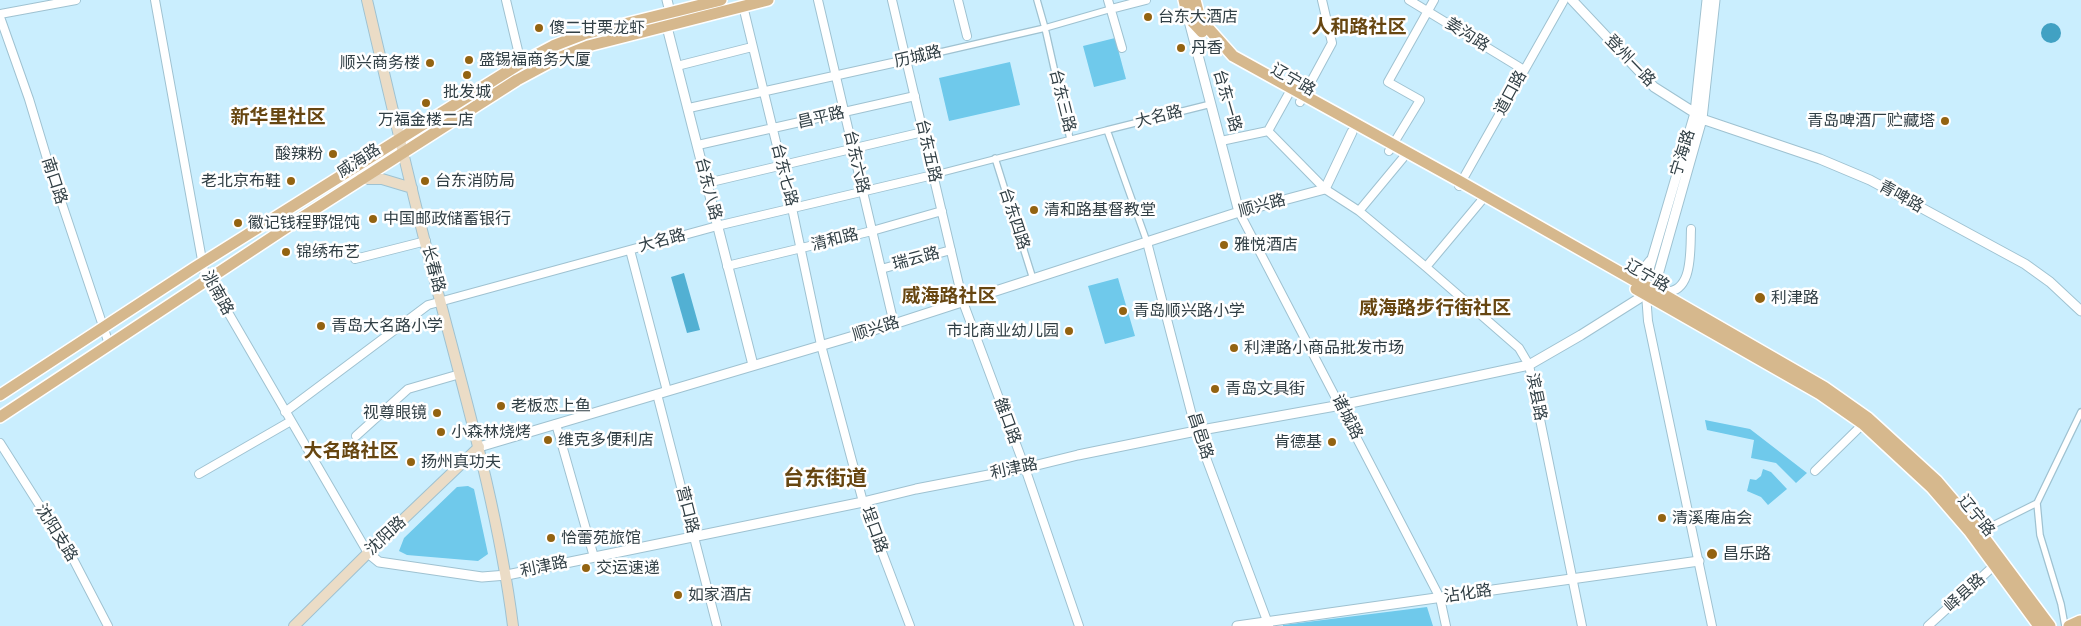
<!DOCTYPE html>
<html>
<head>
<meta charset="utf-8">
<style>
	body { margin:0 }
	canvas { display:block; background:#caeefe }
</style>
</head>
<body>
<canvas width="2081" height="626"></canvas>
<script>
const context = document.querySelector('canvas').getContext('2d');
context.lineJoin = 'round';
function fill(path, color) {
  context.fillStyle = color;
  context.fill(path, 'evenodd');
}
function strokePath(path, color, width, dash) {
  context.strokeStyle = color;
  context.lineWidth = width;
  context.lineCap = dash ? 'butt' : 'round';
  context.setLineDash(dash || []);
  context.stroke(path);
}
function write(font, color, halo, rows, align = 'center') {
  context.font = font + ' "Libre Baskerville","Noto Sans SC",serif';
  context.lineWidth = 5;
  context.setLineDash([]);
  context.textBaseline = 'middle';
  context.strokeStyle = halo;
  context.fillStyle = color;
  for (const [text, x, y, turn = 0] of rows) {
    context.save();
    context.translate(x, y);
    context.rotate((+turn || 0) * Math.PI / 180);
    context.textAlign = isNaN(turn) ? turn : align;
    if (halo) context.strokeText(text, 0, 0);
    context.fillText(text, 0, 0);
    context.restore();
  }
}
fill(new Path2D(`
	M1115,38L1126,79L1094,87L1083,46Z
	M1010,62L1020,105L949,121L939,78Z
	M1118,278L1135,336L1105,344L1088,286Z
	M1705,420L1750,429L1807,473L1796,483L1776,463L1751,458L1754,440L1707,430Z
	M1763,469L1771,472L1787,489L1768,505L1761,497L1747,491L1750,479L1756,480L1761,476Z
	M468,486L474,489L488,554L478,561L407,555L399,551L404,538L457,487Z
	M1427,607L1433,626H1283V625Z`), '#6fc9eb');
fill(new Path2D(`
	M684,273L700,330L687,333L671,277Z`), '#52b0d3');
fill(new Path2D(`
	M2041 33a10 10 0 1 1 20 0a10 10 0 1 1-20 0Z`), '#41a1c3');
const pedestrian = new Path2D(`
	M1037,0L1045,28L1070,139
	M906,60L1045,28L1111,9
	M1107,130L1211,104
	M995,158L1033,279
	M933,175L1107,130L1147,242
	M2037,503L2081,412
	M1976,529L1995,524L2037,503L2040,535L2061,604L2065,626`);
const minor = new Path2D(`
	M155,0L204,271L368,553
	M506,0L521,63
	M818,0L894,324
	M892,0L963,302L1025,468L1079,626
	M958,0L967,36
	M1108,0L1122,48
	M1409,0L1524,70
	M743,6L792,208L821,345L863,502L910,626
	M1111,9L1146,0
	M0,14L76,0
	M0,17L29,99L48,162L109,344
	M677,66L752,47
	M1300,102L1332,43L1322,0
	M689,108L906,60
	M1268,131L1325,189L1359,211L1426,267L1519,348L1529,365L1582,626
	M1221,141L1268,131L1288,95
	M698,145L915,96
	M1389,151L1420,100L1388,82L1434,0
	M707,183L923,132
	M1459,186L1564,0
	M1359,211L1403,158
	M1239,212L1440,598L1446,626
	M1147,242L1196,431L1269,626
	M630,250L667,391
	M355,259L426,241
	M727,266L872,231L942,211
	M1426,267L1482,200
	M881,269L951,250
	M1660,291C1694,298 1690,250 1691,229
	M1646,294L1648,321L1712,626
	M657,394L717,626
	M285,412L428,305L721,225L933,175
	M556,424L594,557
	M356,436L408,389L460,374
	M0,443L71,555L108,626
	M1815,471L1863,424
	M199,474L291,421
	M1928,626L1997,563`);
const tertiary = new Path2D(`
	M667,0L670,12L667,27L753,365
	M1572,0L1654,87L1695,113L1702,119L1820,159L1870,180L2025,264L2050,282L2081,311
	M1188,17L1239,212
	M1623,274C1635,276 1644,270 1650,261
	M1646,292L1644,286L1652,259L1695,113L1707,0
	M479,447L894,324L1239,212L1325,189L1352,132
	M368,553L379,562L482,577L507,575L863,502L916,489L1025,468L1078,455L1196,431L1341,405L1529,365L1581,335L1654,289L1702,119L1715,0
	M1237,626L1699,561`);
const secondary = new Path2D(`
	M367,0C387,86 407,172 429,258C460,380 497,500 513,626
	M361,179H382L412,188
	M294,626L368,553L479,447`);
const primary = new Path2D(`
	M1184,0L1188,17L1202,32
	M1195,0L1200,19L1233,56L1461,182L1644,286L1654,289L1824,387L1868,418L1937,481L1977,528L2050,626
	M1636,289L1820,394L1863,424L1931,487L1970,532L2039,626
	M0,395L194,268L521,63L553,46L584,34L721,0
	M0,417L301,218L517,80L558,58L588,46L768,0
	M2069,626L2080,621`);
strokePath(pedestrian, '#9fc2d1', 8);
strokePath(minor, '#9fc2d1', 10);
strokePath(tertiary, '#9fc2d1', 11);
strokePath(secondary, '#9fc2d1', 12);
strokePath(primary, '#fff', 14);
strokePath(pedestrian, '#fff', 5.5);
strokePath(minor, '#fff', 8);
strokePath(tertiary, '#fff', 9);
strokePath(secondary, '#ebdcc6', 10);
strokePath(primary, '#d6b88d', 11);
for (const [x, y, r, color] of [
	[1148,17,5,"#936311"],
	[539,28,5,"#936311"],
	[1181,48,5,"#936311"],
	[469,60,5,"#936311"],
	[430,63,5,"#936311"],
	[467,75,5,"#936311"],
	[426,103,5,"#936311"],
	[1945,121,5,"#936311"],
	[333,154,5,"#936311"],
	[291,181,5,"#936311"],
	[425,181,5,"#936311"],
	[1034,210,5,"#936311"],
	[373,219,5,"#936311"],
	[238,223,5,"#936311"],
	[1224,245,5,"#936311"],
	[286,252,5,"#936311"],
	[1760,298,6,"#936311"],
	[1123,311,5,"#936311"],
	[321,326,5,"#936311"],
	[1069,331,5,"#936311"],
	[1234,348,5,"#936311"],
	[1215,389,5,"#936311"],
	[501,406,5,"#936311"],
	[437,413,5,"#936311"],
	[441,432,5,"#936311"],
	[548,440,5,"#936311"],
	[1332,442,5,"#936311"],
	[411,462,5,"#936311"],
	[1662,518,5,"#936311"],
	[551,538,5,"#936311"],
	[1712,554,6,"#936311"],
	[586,568,5,"#936311"],
	[678,595,5,"#936311"]
]) {
  const dot = new Path2D();
  dot.arc(x, y, r, 0, 2 * Math.PI);
  context.fillStyle = color;
  context.fill(dot);
  strokePath(dot, '#fff', 2);
}
write('16px', '#313f45', '#fff', [
	["台东大酒店",1158,17],
	["傻二甘栗龙虾",549,28],
	["丹香",1191,48],
	["盛锡福商务大厦",479,60],
	["顺兴商务楼",420,63,"right"],
	["批发城",467,92,"center"],
	["万福金楼二店",426,120,"center"],
	["青岛啤酒厂贮藏塔",1935,121,"right"],
	["酸辣粉",323,154,"right"],
	["老北京布鞋",281,181,"right"],
	["台东消防局",435,181],
	["清和路基督教堂",1044,210],
	["中国邮政储蓄银行",383,219],
	["徽记钱程野馄饨",248,223],
	["雅悦酒店",1234,245],
	["锦绣布艺",296,252],
	["利津路",1771,298],
	["青岛顺兴路小学",1133,311],
	["青岛大名路小学",331,326],
	["市北商业幼儿园",1059,331,"right"],
	["利津路小商品批发市场",1244,348],
	["青岛文具街",1225,389],
	["老板恋上鱼",511,406],
	["视尊眼镜",427,413,"right"],
	["小森林烧烤",451,432],
	["维克多便利店",558,440],
	["肯德基",1322,442,"right"],
	["扬州真功夫",421,462],
	["清溪庵庙会",1672,518],
	["恰蕾苑旅馆",561,538],
	["昌乐路",1723,554],
	["交运速递",596,568],
	["如家酒店",688,595]
], 'left');
write('16px', '#313f45', '#fff', [
	["姜沟路",1467,35,32],
	["历城路",918,57,-13],
	["登州一路",1630,61,46],
	["辽宁路",1293,80,30],
	["道口路",1511,93,-61],
	["台东三路",1062,101,76],
	["台东一路",1227,101,74],
	["大名路",1159,117,-14],
	["昌平路",821,118,-13],
	["台东五路",928,151,77],
	["宁海路",1683,153,-73],
	["威海路",359,161,-33],
	["台东六路",856,162,77],
	["台东七路",784,175,76],
	["南口路",54,181,72],
	["台东八路",708,189,76],
	["青啤路",1901,197,29],
	["顺兴路",1262,206,-15],
	["台东四路",1014,219,72],
	["清和路",835,240,-14],
	["大名路",662,241,-15],
	["瑞云路",916,259,-15],
	["长春路",433,269,75],
	["辽宁路",1647,276,30],
	["洮南路",217,293,61],
	["顺兴路",876,329,-17],
	["滨县路",1536,397,79],
	["诸城路",1347,417,63],
	["雒口路",1007,421,70],
	["昌邑路",1200,436,72],
	["利津路",1014,469,-12],
	["营口路",687,510,76],
	["辽宁路",1976,516,51],
	["埕口路",874,530,70],
	["沈阳支路",56,533,58],
	["沈阳路",386,536,-43],
	["利津路",544,567,-12],
	["峄县路",1965,593,-42],
	["沾化路",1468,594,-8]
]);
write('bold 19px', '#674611', '#fff', [
	["人和路社区",1359,28],
	["新华里社区",278,118],
	["威海路社区",949,297],
	["威海路步行街社区",1435,309],
	["大名路社区",351,452]
]);
write('bold 21px', '#674611', '#fff', [
	["台东街道",825,479]
]);
</script>
</body>
</html>
